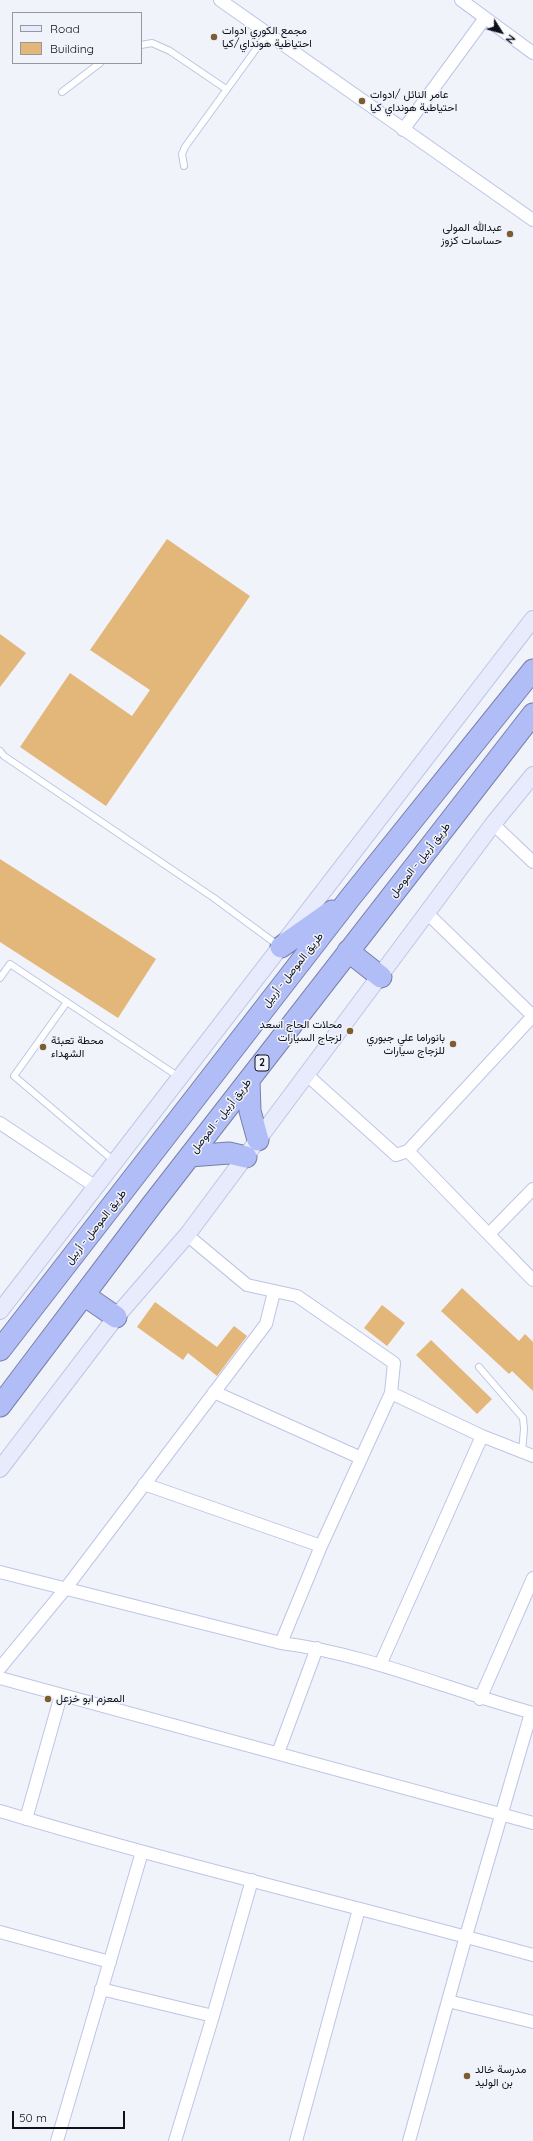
<!DOCTYPE html>
<html>
<head>
<meta charset="utf-8">
<style>
	body { margin:0 }
	#map { position:relative; width:533px; height:2141px; overflow:hidden; background:#f1f3fa; font-family:Quicksand,sans-serif }
	canvas { display:block }
	.legend { position:absolute; left:12px; top:12px; width:130px; height:52px; box-sizing:border-box; background:#f1f3fa; border:1px solid #9698a1; margin:0; padding:5px 7px; list-style:none; font-size:12px; color:#0e101c }
	.legend li { display:flex; align-items:center; gap:8px; height:20px }
	.legend b { width:20px; border:1px solid #9698a1 }
	.north { position:absolute; left:481px; top:12px; width:40px; height:40px; -webkit-text-stroke:3px #f1f3fa; paint-order:stroke; rotate:127deg; font-size:11px; font-weight:700; line-height:16px; text-align:center; color:#0e101c }
	.north::after { content:''; display:block; margin:auto; width:14px; height:18px; background:#0e101c; clip-path:polygon(50% 0,100% 100%,50% 72%,0 100%) }
	.scale { position:absolute; left:12px; top:2111px; width:113px; height:18px; box-sizing:border-box; border:2px solid #0e101c; border-top:0; padding-left:5px; font-size:12px; line-height:14px; white-space:nowrap; color:#0e101c; -webkit-text-stroke:3px #f1f3fa; paint-order:stroke }
</style>
</head>
<body>
<div id="map">
<canvas width="533" height="2141"></canvas>
<ul class="legend">
<li><b style="height:5px;background:#e8ebfc"></b>Road</li>
<li><b style="height:11px;background:#e3b67a"></b>Building</li>
</ul>
<div class="north">N</div>
<div class="scale">50 m</div>
</div>
<script>
const context = document.querySelector('canvas').getContext('2d');
context.lineJoin = 'round';
function fill(path, color) {
  context.fillStyle = color;
  context.fill(path, 'evenodd');
}
function strokePath(path, color, width, dash) {
  context.strokeStyle = color;
  context.lineWidth = width;
  context.lineCap = dash ? 'butt' : 'round';
  context.setLineDash(dash || []);
  context.stroke(path);
}
function write(font, color, halo, rows, align = 'center') {
  context.font = font + ' Quicksand,Vazirmatn,sans-serif';
  context.lineWidth = 3;
  context.setLineDash([]);
  context.textBaseline = 'middle';
  context.strokeStyle = halo;
  context.fillStyle = color;
  for (const [text, x, y, turn = 0] of rows) {
    context.save();
    context.translate(x, y);
    context.rotate((+turn || 0) * Math.PI / 180);
    context.textAlign = isNaN(turn) ? turn : align;
    if (halo) context.strokeText(text, 0, 0);
    context.fillText(text, 0, 0);
    context.restore();
  }
}
fill(new Path2D(`
	M167,539L250,596L106,806L20,747L70,673L132,716L150,690L90,650Z
	M0,634L26,653L0,687Z
	M0,859L156,959L118,1018L0,942Z
	M462,1288L519,1341L525,1334L533,1342V1391L512,1371L509,1374L441,1311Z
	M155,1302L217,1347L234,1326L247,1336L217,1376L188,1353L183,1360L137,1327Z
	M382,1305L405,1323L387,1346L364,1328Z
	M431,1340L492,1399L477,1414L416,1355Z`), '#e3b67a');
const lane = new Path2D(`
	M141,45L152,43L170,51L226,89
	M62,92L100,63
	M184,166L182,154L185,147L267,34
	M0,751L4,756L214,898L279,946
	M0,978L10,964L179,1077
	M67,1002L14,1076L114,1161
	M479,1367L523,1418L524,1429L522,1452`);
const street = new Path2D(`
	M220,0L533,220
	M461,0L533,53
	M403,130L485,18
	M493,824L533,862
	M427,913L533,1016
	M307,1075L396,1155L408,1151L533,1280
	M0,1123L96,1187
	M408,1151L533,1016
	M489,1234L533,1189
	M187,1235L247,1285L297,1296L394,1363L391,1393L482,1436L533,1456
	M214,1392L361,1458
	M144,1484L321,1546
	M0,1572L281,1643C368,1654 449,1690 533,1713
	M281,1643L321,1546L391,1393
	M380,1665L482,1436
	M0,1668L66,1588L266,1324L274,1292
	M0,1678L533,1823
	M480,1699L533,1578
	M278,1753L317,1648
	M0,1811C176,1864 356,1906 533,1955
	M26,1819L61,1695
	M0,1932L110,1962
	M101,1989L213,2016
	M448,2001L533,2022
	M57,2141L142,1852
	M175,2141L213,2016L252,1880
	M296,2141L359,1909
	M409,2141L466,1936L531,1713`);
const secondary = new Path2D(`
	M0,1311L533,619
	M0,1469L116,1317L187,1235L493,824L533,775`);
const highway = new Path2D(`
	M281,947L332,911
	M348,951L381,977
	M249,1080L250,1111L258,1140
	M190,1156L229,1153L246,1157
	M84,1295L116,1317
	M0,1350L350,898L533,670
	M0,1406L151,1206L533,714`);
strokePath(lane, '#bdc5e6', 8);
strokePath(street, '#bdc5e6', 14);
strokePath(secondary, '#bdc5e6', 18);
strokePath(highway, '#7880aa', 23);
strokePath(lane, '#fff', 6);
strokePath(street, '#fff', 12);
strokePath(secondary, '#e8ebfc', 16);
strokePath(highway, '#b1bdf6', 21);
for (const [x, y, r, color] of [
	[214,37,4,"#7c5d32"],
	[362,101,4,"#7c5d32"],
	[510,234,4,"#7c5d32"],
	[350,1031,4,"#7c5d32"],
	[453,1044,4,"#7c5d32"],
	[43,1047,4,"#7c5d32"],
	[48,1699,4,"#7c5d32"],
	[467,2076,4,"#7c5d32"]
]) {
  const dot = new Path2D();
  dot.arc(x, y, r, 0, 2 * Math.PI);
  context.fillStyle = color;
  context.fill(dot);
  strokePath(dot, '#f1f3fa', 1.5);
}
for (const [x, y, w] of [
	[262,1063,14]
]) {
  const box = new Path2D();
  box.roundRect(x - w / 2, y - 8, w, 16, 3);
  context.fillStyle = '#f1f3fa';
  context.fill(box);
  strokePath(box, '#0e101c', 1);
}
write('bold 10px', '#0e101c', null, [
	["2",262,1063]
]);
write('11px', '#0e101c', '#f1f3fa', [
	["مجمع الكوري ادوات",222,31],
	["احتياطية هونداي/كيا",222,44],
	["عامر النائل /ادوات",370,95],
	["احتياطية هونداي كيا",370,108],
	["عبدالله المولى",502,228,"right"],
	["حساسات كزوز",502,241,"right"],
	["محلات الحاج اسعد",342,1025,"right"],
	["لزجاج السيارات",342,1038,"right"],
	["بانوراما علي جبوري",445,1038,"right"],
	["للزجاج سيارات",445,1051,"right"],
	["محطة تعبئة",51,1041],
	["الشهداء",51,1054],
	["المعزم ابو خزعل",56,1699],
	["مدرسة خالد",475,2070],
	["بن الوليد",475,2083]
], 'left');
write('11px', '#0e101c', '#f1f3fa', [
	["طريق أربيل - الموصل",420,860,-52],
	["طريق الموصل - أربيل",293,970,-52],
	["طريق أربيل - الموصل",221,1116,-52],
	["طريق الموصل - أربيل",96,1227,-52]
]);
</script>
</body>
</html>
